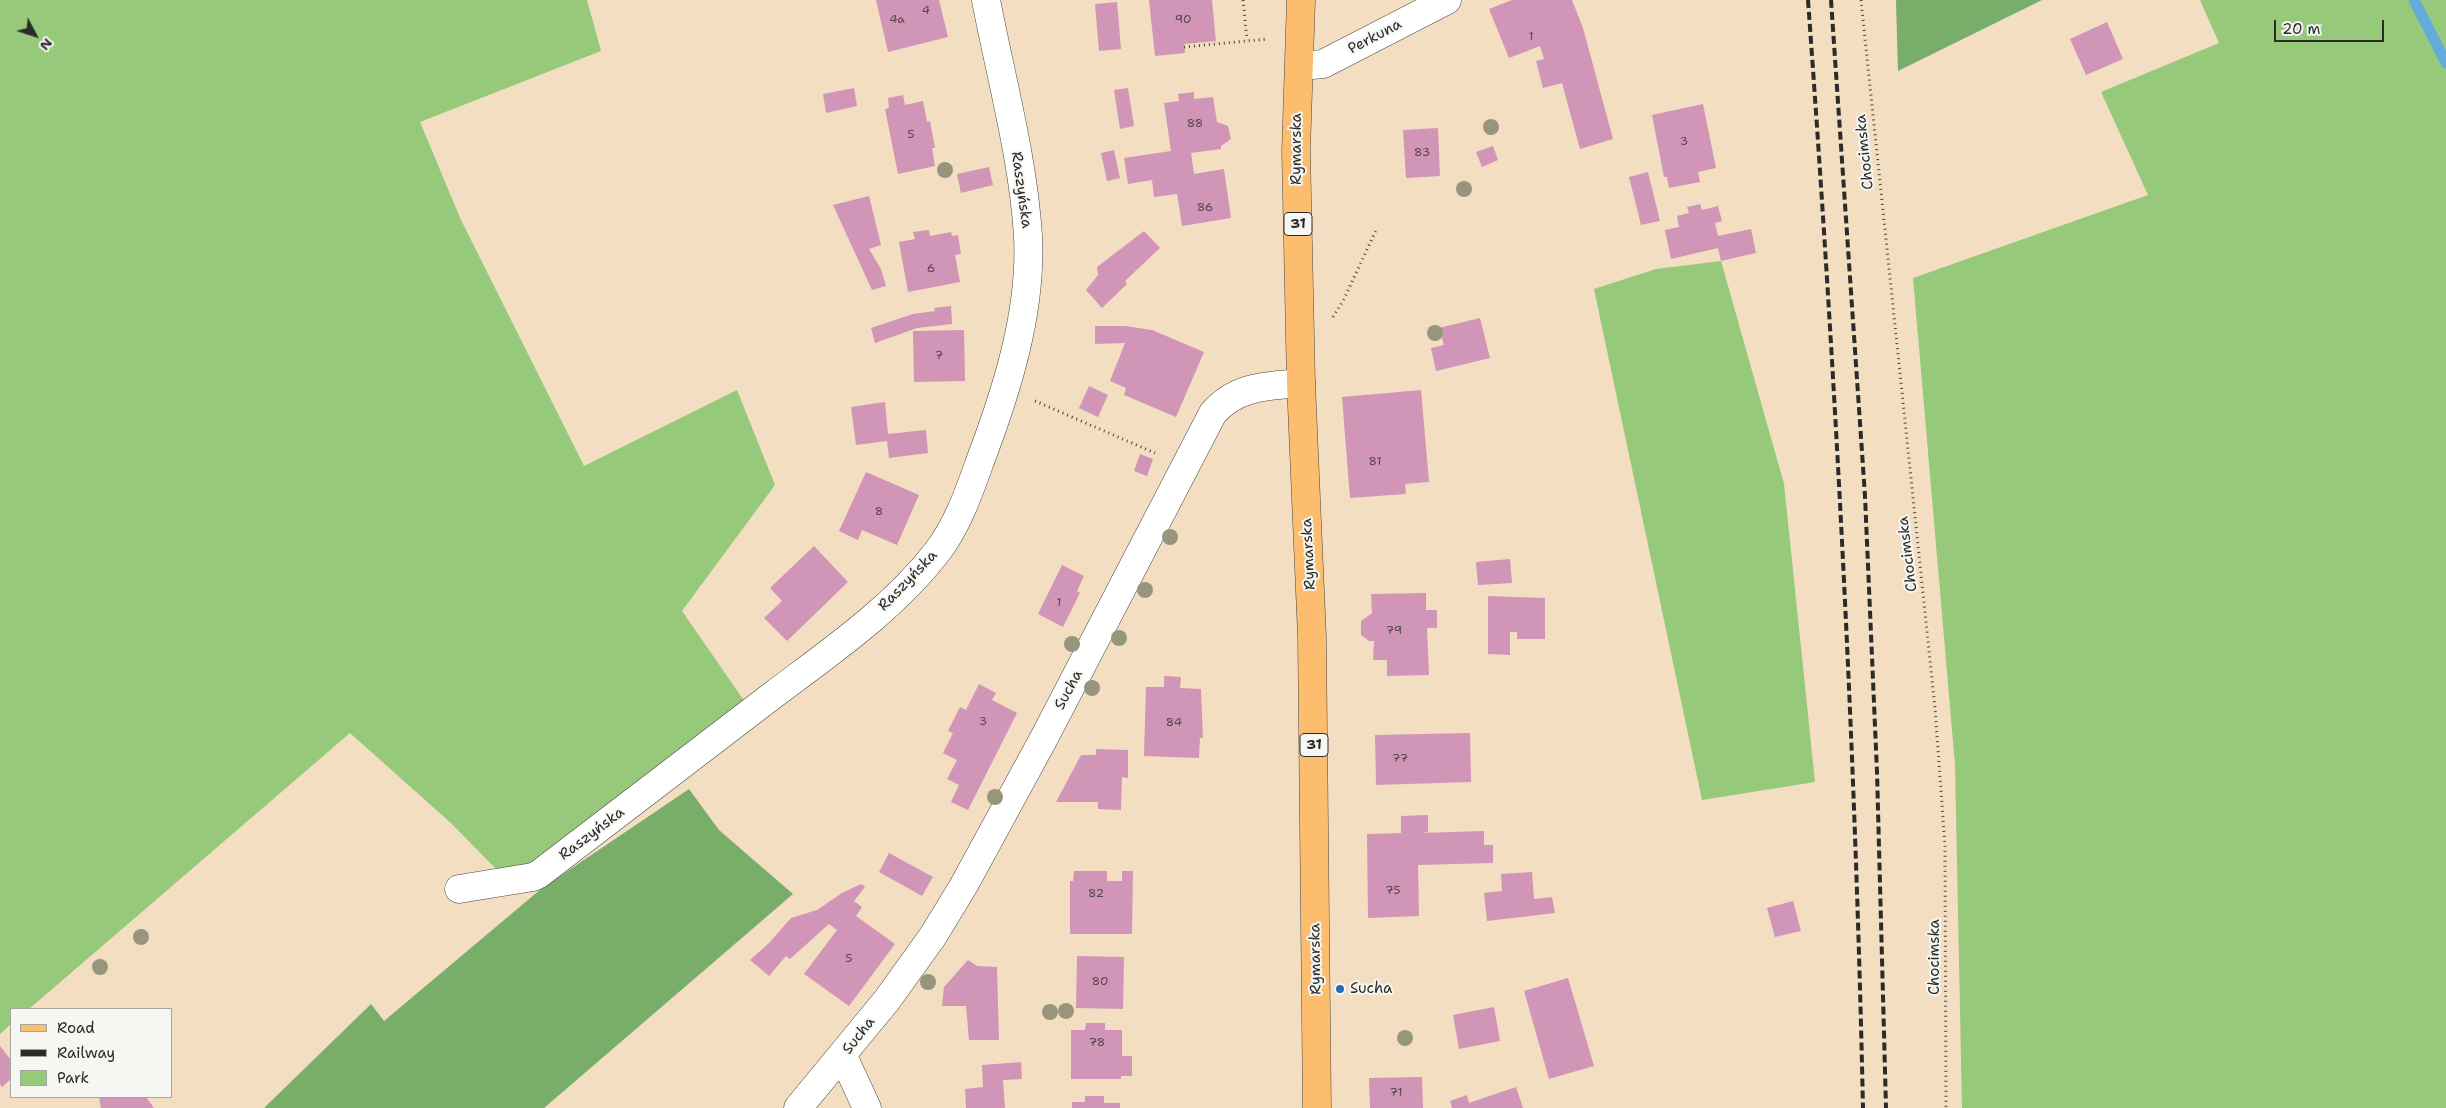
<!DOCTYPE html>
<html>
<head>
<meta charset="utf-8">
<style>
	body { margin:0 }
	#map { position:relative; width:2446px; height:1108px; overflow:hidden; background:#f3dec2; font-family:"Shantell Sans",sans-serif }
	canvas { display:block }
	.legend { position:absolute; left:10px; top:1008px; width:162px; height:90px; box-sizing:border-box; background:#f6f6f2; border:1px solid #a5a5a2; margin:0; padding:6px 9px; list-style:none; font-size:15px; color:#2b2b2b }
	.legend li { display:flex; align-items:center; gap:10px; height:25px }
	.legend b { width:25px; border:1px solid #a5a5a2 }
	.north { position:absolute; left:10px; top:10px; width:50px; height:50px; -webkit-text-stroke:4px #f6f6f2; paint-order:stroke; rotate:130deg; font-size:14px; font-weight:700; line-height:20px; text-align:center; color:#2b2b2b }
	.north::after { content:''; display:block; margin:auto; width:18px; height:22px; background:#2b2b2b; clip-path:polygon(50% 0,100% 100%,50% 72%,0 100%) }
	.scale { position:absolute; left:2274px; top:20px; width:110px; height:22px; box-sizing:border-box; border:2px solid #2b2b2b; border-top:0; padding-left:6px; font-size:15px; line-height:18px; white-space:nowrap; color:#2b2b2b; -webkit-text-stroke:4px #f6f6f2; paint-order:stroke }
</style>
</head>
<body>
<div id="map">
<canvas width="2446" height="1108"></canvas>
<ul class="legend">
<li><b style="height:6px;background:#fcbd6f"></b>Road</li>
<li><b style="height:6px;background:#2b2b2b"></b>Railway</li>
<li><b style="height:14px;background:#96c97a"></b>Park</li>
</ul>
<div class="north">N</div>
<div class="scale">20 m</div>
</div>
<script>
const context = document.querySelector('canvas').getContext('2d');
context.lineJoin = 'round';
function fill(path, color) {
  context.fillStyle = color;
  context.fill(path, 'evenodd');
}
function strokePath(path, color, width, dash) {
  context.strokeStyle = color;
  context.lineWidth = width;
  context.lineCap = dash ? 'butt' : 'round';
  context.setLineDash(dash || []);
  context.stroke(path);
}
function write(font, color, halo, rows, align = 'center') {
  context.font = font + ' "Shantell Sans",sans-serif';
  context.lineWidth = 4;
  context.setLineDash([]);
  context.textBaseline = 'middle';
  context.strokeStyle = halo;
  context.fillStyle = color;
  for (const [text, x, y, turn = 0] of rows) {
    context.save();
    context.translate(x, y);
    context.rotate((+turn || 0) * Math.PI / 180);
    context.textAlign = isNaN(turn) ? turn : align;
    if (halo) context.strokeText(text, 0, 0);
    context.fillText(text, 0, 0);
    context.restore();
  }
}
fill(new Path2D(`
	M0,0H587L601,51L420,122L461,220L584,466L737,390L775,485L682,611L745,702L665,760L527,871L497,870L452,824L350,733L29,1009H11V1024L0,1034Z
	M2200,0H2446V1108H1962L1955,765L1913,278L2148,195L2101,92L2219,43Z
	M1721,261L1784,484L1815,782L1702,800L1594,289L1656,269Z`), '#96c97a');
fill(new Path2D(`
	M1896,0H2042L1898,71Z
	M689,789L719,830L793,894L544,1108H264L371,1004L384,1021L541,889Z`), '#78ad6a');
strokePath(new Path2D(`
	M2414,0L2446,63`), '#65abdb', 11);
fill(new Path2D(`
	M876,0H939L948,37L888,52Z
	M1149,0H1212L1216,41L1184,44L1185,53L1155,56Z
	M1512,0H1572L1583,28L1613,139L1580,149L1562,83L1543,88L1536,61L1544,59L1540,46L1509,58L1489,9Z
	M1117,2L1121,49L1099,51L1095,4Z
	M2107,22L2123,59L2086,75L2070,39Z
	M854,88L857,106L826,113L823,94Z
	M1128,88L1134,126L1120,129L1114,90Z
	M1194,92V99L1213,97L1217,122L1228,126L1231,139L1221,146V149L1191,153L1194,174L1224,169L1231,218L1182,226L1177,194L1154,197L1152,180L1128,184L1124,158L1171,151L1164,103L1179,101L1178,94Z
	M903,95L905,105L923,101L927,122L930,121L935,148H932L935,166L898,174L885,109L889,108L888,98Z
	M1703,104L1716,168L1698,172L1700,182L1669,188L1667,177H1664L1652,115Z
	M1438,128L1440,176L1406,178L1403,130Z
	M1493,146L1498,160L1482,167L1476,152Z
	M1114,150L1120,178L1107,181L1101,153Z
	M989,167L993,185L961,193L957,174Z
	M1648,172L1660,221L1641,225L1629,177Z
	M869,196L881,245L869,249L881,269L886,286L872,290L833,205Z
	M1700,204L1702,210L1718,206L1722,221L1715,223L1718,236L1751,229L1756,253L1721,261L1718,248L1671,259L1665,230L1679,227L1677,216L1689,213L1687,207Z
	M929,230L930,236L951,232L952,236L958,235L961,254L955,255L960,282L908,292L899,242L915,239L913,232Z
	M1144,231L1160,248L1125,281L1127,284L1102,308L1086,290L1098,275L1097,267Z
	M951,306L952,324L917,328L875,343L871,328L913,314L935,311L934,308Z
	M1480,318L1490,358L1436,371L1431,348L1444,345L1439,328Z
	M1095,326H1125L1152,330L1204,352L1176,417L1124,395L1126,388L1110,381L1125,343L1095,344Z
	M964,330L965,381L914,382L913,331Z
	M1089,386L1108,395L1098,417L1079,408Z
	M1421,390L1429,482L1405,484L1406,494L1350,498L1342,397Z
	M885,402L888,434L926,430L928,453L889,458L887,441L856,445L851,407Z
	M1140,454L1153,459L1147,476L1134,471Z
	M866,472L919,495L897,545L862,530L858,540L839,531Z
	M814,546L848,582L787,641L764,618L782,601L770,588Z
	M1510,559L1512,583L1478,585L1476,562Z
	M1062,565L1084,576L1077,591L1080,593L1063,627L1038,614Z
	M1426,593V610H1437V628H1427L1429,675L1387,676V660H1373L1374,641H1369L1361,635V621L1372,613L1371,594Z
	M1488,596L1545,598V639H1517V632H1510V655L1488,654Z
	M1164,676L1181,677L1180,688L1201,689L1203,738H1200L1199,758L1144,756L1146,687H1164Z
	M979,684L996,693L992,700L1017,713L968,810L951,802L959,785L947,779L957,760L943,753L953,733L948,731L960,707L966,710Z
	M1470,733L1471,782L1376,785L1375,735Z
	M1096,749L1128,750V778L1122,777L1121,810L1098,809V802H1056L1081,755H1096Z
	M1428,815V832L1421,833L1484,831V845H1493V863L1418,865L1419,916L1368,918L1367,834L1401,833V816Z
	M889,853L933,877L922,896L879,872Z
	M1074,871H1107V881H1122V871H1133L1132,934H1070V881H1073Z
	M1532,872L1534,899L1552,897L1555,913L1487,921L1484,893L1502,891L1501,874Z
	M861,884L865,887L854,901L862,907L856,916L895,944L849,1006L804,974L837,930L829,924L790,959L786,956L769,976L750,960L769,943L791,918L817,910L842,893Z
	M1793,901L1801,931L1775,937L1767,908Z
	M1077,956L1124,957L1123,1009L1076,1008Z
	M968,960L977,966L997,967L999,1040H969L966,1006H942L944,987Z
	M1568,978L1594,1066L1549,1079L1524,991Z
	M1494,1007L1500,1041L1459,1049L1453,1015Z
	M1086,1023H1105V1030H1122V1056H1132V1076H1121V1079H1071V1030H1085Z
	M0,1046L11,1060V1079L2,1087L0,1084Z
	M1021,1062L1022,1079L1003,1080L1005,1108H966L965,1089L983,1087L982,1065Z
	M1422,1077L1423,1108H1370L1369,1078Z
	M1516,1087L1523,1108H1452L1450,1101L1467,1095L1469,1103Z
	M1085,1096H1104V1103H1120V1108H1072V1102H1085Z
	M99,1097H146L154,1108H101Z`), '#d195b7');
const minor = new Path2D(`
	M1300,66L1323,64L1447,0
	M459,889L533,877L539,874C617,815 695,755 773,695C830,652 893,609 937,552C957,526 968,495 979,464C1006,393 1032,313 1028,236C1023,157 1001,78 986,0
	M843,1056L867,1108
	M798,1108L887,1000L933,936L964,885L1044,738L1213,413C1237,386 1266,386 1301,383`);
const major = new Path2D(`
	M1301,0L1296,151L1301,383L1312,637L1317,1108`);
strokePath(minor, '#494642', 29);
strokePath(major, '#494642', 29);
strokePath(new Path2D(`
	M1243,0L1247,40
	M1861,0L1935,708L1945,846L1946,1108
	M1184,47L1268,39
	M1333,317L1343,301L1377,228
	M1035,401L1155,453`), '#494642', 3, [1, 4]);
strokePath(minor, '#fff', 28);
strokePath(major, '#fcbd6f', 28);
strokePath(new Path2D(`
	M1808,0C1835,369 1855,738 1863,1108
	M1831,0L1865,496L1877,772L1886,1108`), '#2b2b2b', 4, [8, 4]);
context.fillStyle = '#97957c';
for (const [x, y] of [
	[1491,127],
	[945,170],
	[1464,189],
	[1435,333],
	[1170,537],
	[1145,590],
	[1119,638],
	[1072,644],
	[1092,688],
	[995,797],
	[141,937],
	[100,967],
	[928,982],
	[1066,1011],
	[1050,1012],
	[1405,1038]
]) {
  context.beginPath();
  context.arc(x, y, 8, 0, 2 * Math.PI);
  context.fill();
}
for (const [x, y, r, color] of [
	[1340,989,5,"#1f6fb2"]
]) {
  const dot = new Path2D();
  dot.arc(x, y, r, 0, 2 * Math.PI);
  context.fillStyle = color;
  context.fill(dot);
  strokePath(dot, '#f6f6f2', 2);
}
write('12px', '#54464e', null, [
	["4",926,11],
	["4a",897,20],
	["90",1183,20],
	["1",1531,37],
	["88",1195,124],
	["5",911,135],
	["3",1684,142],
	["83",1422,153],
	["86",1205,208],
	["6",931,269],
	["7",939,356],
	["81",1375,462],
	["8",879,512],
	["1",1059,603],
	["79",1394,631],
	["3",983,722],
	["84",1174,723],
	["77",1400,759],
	["75",1393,891],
	["82",1096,894],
	["5",849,959],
	["80",1100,982],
	["78",1097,1043],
	["71",1396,1093]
]);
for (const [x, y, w] of [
	[1298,224,28],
	[1314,745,28]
]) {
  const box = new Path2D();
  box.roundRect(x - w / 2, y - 11.5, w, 23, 4);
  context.fillStyle = '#f6f6f2';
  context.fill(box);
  strokePath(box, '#2b2b2b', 1);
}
write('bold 14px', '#2b2b2b', null, [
	["31",1298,224],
	["31",1314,745]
]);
write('15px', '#2b2b2b', '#f6f6f2', [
	["Perkuna",1375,37,-28],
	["Rymarska",1297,149,-90],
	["Chocimska",1865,152,-96],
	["Raszyńska",1021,190,82],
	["Rymarska",1309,554,-93],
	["Chocimska",1908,554,-97],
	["Raszyńska",908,581,-46],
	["Sucha",1069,690,-62],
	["Raszyńska",592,834,-37],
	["Chocimska",1935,957,-90],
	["Rymarska",1316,959,-91],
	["Sucha",859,1036,-52]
]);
write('15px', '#2b2b2b', '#f6f6f2', [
	["Sucha",1350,989]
], 'left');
</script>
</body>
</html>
